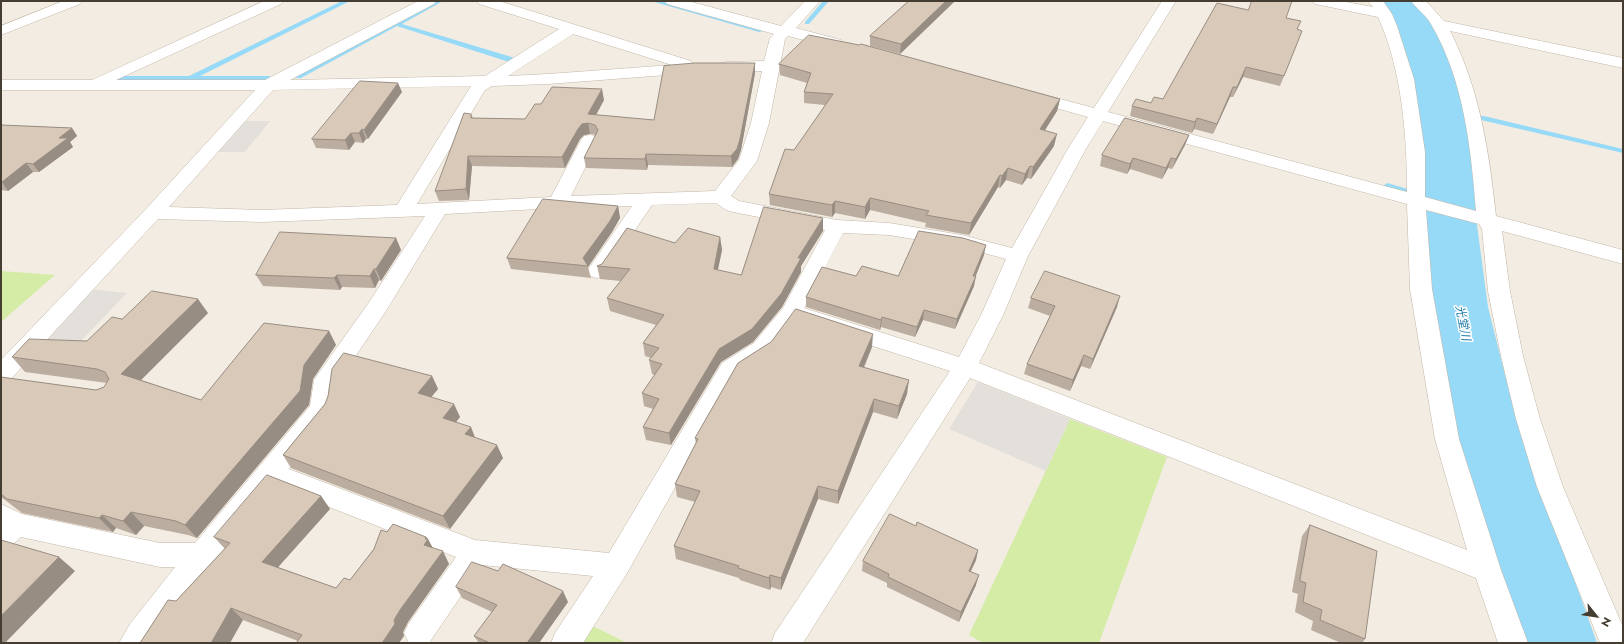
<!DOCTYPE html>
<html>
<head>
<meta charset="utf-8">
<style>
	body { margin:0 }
	#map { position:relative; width:1624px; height:644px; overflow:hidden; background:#f3ece2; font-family:Jost,sans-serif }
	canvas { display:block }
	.frame { position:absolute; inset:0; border:2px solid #453c32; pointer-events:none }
	.north { position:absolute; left:1576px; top:596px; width:40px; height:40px; -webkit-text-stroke:3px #fff; paint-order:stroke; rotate:120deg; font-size:11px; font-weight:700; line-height:16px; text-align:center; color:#453c32 }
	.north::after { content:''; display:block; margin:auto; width:14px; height:18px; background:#453c32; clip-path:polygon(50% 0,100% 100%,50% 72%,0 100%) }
</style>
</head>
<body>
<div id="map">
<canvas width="1624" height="644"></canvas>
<div class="frame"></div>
<div class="north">N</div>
</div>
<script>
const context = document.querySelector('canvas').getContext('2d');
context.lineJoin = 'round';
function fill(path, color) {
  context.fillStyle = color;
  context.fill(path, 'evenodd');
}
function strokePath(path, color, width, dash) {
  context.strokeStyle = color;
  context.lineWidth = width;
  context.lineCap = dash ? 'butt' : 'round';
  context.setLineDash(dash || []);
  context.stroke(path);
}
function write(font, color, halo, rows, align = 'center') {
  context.font = font + ' Jost,"Noto Sans JP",sans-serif';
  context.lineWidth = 3;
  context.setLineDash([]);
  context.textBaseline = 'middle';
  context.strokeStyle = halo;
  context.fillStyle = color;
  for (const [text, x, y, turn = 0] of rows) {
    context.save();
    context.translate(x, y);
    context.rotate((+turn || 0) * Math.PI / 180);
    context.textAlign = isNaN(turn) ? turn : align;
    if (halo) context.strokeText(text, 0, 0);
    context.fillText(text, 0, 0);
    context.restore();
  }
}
fill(new Path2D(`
	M1,271L55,275L1,322Z
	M1070,419L1167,457L1099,643H983L969,635Z
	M593,626L627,643H583Z`), '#d4eca6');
fill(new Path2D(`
	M241,121H270L245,152H215Z
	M90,289L127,293L77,345L44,341Z
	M978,382L1070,419L1046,471L949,429Z`), '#e3dfdb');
fill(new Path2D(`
	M342,1H350L200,76H270V80H116L112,78L116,76H189Z
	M435,1H443L402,24L515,58V62H509L397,26L301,78H295L294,76Z
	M651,1H661L764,31L759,32Z
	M823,1H829L809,24H805V22Z
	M1481,116H1484L1623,149V153L1481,120Z
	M1387,183L1408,189L1409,191L1405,194L1384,188L1383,186Z`), '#97daf7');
fill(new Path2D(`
	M1375,1H1418L1437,30L1452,66L1471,137L1477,225L1488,307L1513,407L1597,643H1513L1445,407L1428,307L1421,225V137L1408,66L1395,30L1386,14Z`), '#97daf7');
const minor = new Path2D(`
	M63,1H82L80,4L1,35V26Z
	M264,1H283L281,4L116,80H265L418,1H436L434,4L290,80L485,76L559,29L479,4L477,1H499L691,61L692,63L699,65L701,68L699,71L693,73L548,84L492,86L485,90L417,204L551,197L581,140L584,136L590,135L596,136L599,140L571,196L715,191L739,160L751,123L762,71L726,72L720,70L718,67L720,64L726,62L764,61L770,38L774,34L667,4L665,1H688L781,26L805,1H820L796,28L841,40L844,43L841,46L836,48L788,36L785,39L769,123L757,161L731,196L739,201L837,220L889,223L962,235L1012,248L1069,147L1088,117L1024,99L1022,96L1024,93L1030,91L1094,108L1162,1H1176L1108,112L1407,192C1407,136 1402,69 1378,17L1320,5L1315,4L1313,1H1341L1373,7L1368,1H1383L1392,14L1397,26L1414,79L1425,152V197L1476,211C1471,148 1464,80 1431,24C1426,15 1417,9 1411,1H1426L1444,21L1623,58V68L1450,31C1480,89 1489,152 1496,216L1623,250V264L1502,231L1510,291L1523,356L1540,419L1563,487L1623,627V643H1600L1537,487L1516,419L1501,356L1488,291L1482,229L1479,224L1426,210L1432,289L1459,439L1501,570L1528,643H1498L1476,578L970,378L803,643H771L775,633L950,371L796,321L770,355L738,375L626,575L583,643H551L555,633L593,576L482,565L429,643H409L404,633L409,623L456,557L276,486L212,564L151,643H119L130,624L175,567H160L21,537L11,546L1,550V504L22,514L160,543H195L310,406L314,380L318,374L370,301L425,216L262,222L158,219L9,381L1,384V360L146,209L255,90H1V80H92ZM573,34L672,65L548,74L508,76ZM471,86L397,205L262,210L169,207L273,90ZM1103,121L1407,204L1410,289L1435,439L1467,550L979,363L1004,313L1028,256L1087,147ZM716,203L726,210L733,212L825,230L783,308L754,343L722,363L609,553L475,540L289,469L331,416L334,409L338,382L386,311L445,214L558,208L632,206L587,271L590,276L597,278L604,276L652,205ZM843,233L889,235L962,247L1006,259L982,313L959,357L804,308Z`);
strokePath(minor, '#c2b6a7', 1);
fill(minor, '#fff');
fill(new Path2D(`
	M909,1H955L900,54L870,46V36Z
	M1286,18L1297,29L1302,31L1280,86L1243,77L1233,97H1230L1213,134L1194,129L1192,133L1130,116L1132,106L1151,103L1163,99Z
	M779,64L1060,99L1057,111L1045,130L1054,146L1031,179L1027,178L1022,185L1006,180L1000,188L998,187L969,235L925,227L926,223L870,210L865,219L835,213L832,217L770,205L769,194L825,105L804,103V92L807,83L780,75Z
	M755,73L741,150L738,159L732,167L648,165L647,170L586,168L584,158L596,135L590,134L584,135L580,139L565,168L472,166L469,200L439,201L435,191L471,114L473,118L525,119L541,104L604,100L596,115L654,120Z
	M402,92L368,139H366L363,143L355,142L349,150L316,148L312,139Z
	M1,125L72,128L77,136L70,142L73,147L39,172H33L8,191L1,190Z
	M1189,135L1185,145L1172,169L1168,168L1162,179L1130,169L1127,174L1100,166L1102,155Z
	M618,206L620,218L612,232L588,267L591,278L511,269L507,258Z
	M823,231L801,266V272L782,307L753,342L721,362L671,445L646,440L643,427L653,409L644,406L642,393L655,375L652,374L649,360L651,358L645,356L643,343L656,325L610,311L607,298L621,281L600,279L597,266L675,243L720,237L722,250L718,270L741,275Z
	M396,238L401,250L381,281L379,280L375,288L342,287L340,290L263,286L256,275Z
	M984,255L975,276L974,286L955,329L923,320L915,337L881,327L880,330L806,307V297L856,276H898Z
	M1031,298L1117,307L1090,369L1081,366L1070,391L1024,374L1027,364L1050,316L1028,308Z
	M208,313L141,380L201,400L329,331L336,345L313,379L309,405L197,538L188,535L144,526L136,535L116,528L113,532L22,513L1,497V377L96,390L104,387L107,383L25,372L12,357L87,341L122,319Z
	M872,347L864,368L907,394L897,419L873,412L838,504L818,499L781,590L771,587L770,590L740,580L739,578L676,559L674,546L695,502L677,497L675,484L696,444L695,438Z
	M432,376L438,389L431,397L460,417L456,422L475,438L503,458L450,529L291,468L283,455L325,404Z
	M321,496L330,509L278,567L336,588L350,580L387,532L426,537L432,547L449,564L408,622L403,632L404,636L298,641L243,620L176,601L225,549L214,537Z
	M1310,525L1365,639L1362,643H1341L1311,630L1313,621L1295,612L1298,594L1292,592L1302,536Z
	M916,526L978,550L976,560L971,571L976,585L959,622L887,587V583L862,571L863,561Z
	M498,571L568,602L539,643H479L474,636L492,612L462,598L456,587Z`), '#bbad9f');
fill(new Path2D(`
	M946,1H955L900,54L901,44Z
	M755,63V73L741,150L738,159L732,167L731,156Z
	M1246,67L1243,77L1233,97L1237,87Z
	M398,83L402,92L368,139L364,130Z
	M1233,87L1230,97L1213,134L1217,124Z
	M602,89L604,100L591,124L588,114Z
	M1060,99L1057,111L1038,141L1040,129Z
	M1197,118L1194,129L1192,133L1195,122Z
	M588,123L590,134L584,135L580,139L565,168L562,157L578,129L582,124Z
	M72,128L77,136L70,142L73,147L39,172L33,164L59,138Z
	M362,129L366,139L363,143L359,133Z
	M351,133L355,142L349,150L345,140Z
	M1057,134L1054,146L1031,179L1033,167Z
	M1189,135L1185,145L1172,169L1176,159Z
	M646,154L648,165L647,170L645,159Z
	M468,156L472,166L469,200L466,189Z
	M1133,158L1130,169L1127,174L1130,164Z
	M1171,158L1168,168L1162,179L1166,168Z
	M26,163L33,172L8,191L2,182Z
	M1030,166L1027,178L1022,185L1025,174Z
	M1008,168L1006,180L1000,188L1002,176Z
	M1000,175L998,187L969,235L971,223Z
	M870,198V210L865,219V207Z
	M835,201V213L832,217V205Z
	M618,206L620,218L612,232L588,267L583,258Z
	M823,218V231L801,266V272L782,307L753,342L721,362L671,445L669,433L719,349L798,258Z
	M720,237L722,250L715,282L714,269Z
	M396,238L401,250L381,281L376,269Z
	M986,245L984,255L973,283L976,276L974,286L955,329L957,319Z
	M374,269L379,280L375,288L370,276Z
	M337,275L342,287L340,290L334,278Z
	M1120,296L1117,307L1090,369L1093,359Z
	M198,299L208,313L133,388L121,374Z
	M924,310L923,320L915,337L917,327Z
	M882,317L881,327L880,330L881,320Z
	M329,331L336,345L313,379L309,405L197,538L185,525L304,365Z
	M873,334L872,347L858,380L859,366Z
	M1084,355L1081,366L1070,391L1073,380Z
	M432,376L438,389L424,406L418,393Z
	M909,380L907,394L897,419L899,406Z
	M874,399L873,412L838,504V491Z
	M454,404L460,417L449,431L443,418Z
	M471,427L476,440L465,434Z
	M497,445L503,458L450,529L443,516Z
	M818,486V499L781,590V578Z
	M321,496L330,509L272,574L262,562Z
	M131,512L144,526L136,535L123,521Z
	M102,515L116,528L113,532L99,518Z
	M426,537L428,539L435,552L424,545L425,539Z
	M978,550L976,560L966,581L969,571Z
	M443,551L449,564L408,622L403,632L404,636L399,643H382L400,610Z
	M59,557L75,571L5,643H1V616Z
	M770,575L771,587L770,590L769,578Z
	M979,575L976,585L959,622L961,612Z
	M563,591L568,602L539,643H527Z
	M231,608L243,620L230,643H211Z`), '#988d82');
const building = new Path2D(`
	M909,1H946L901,44L870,36Z
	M1252,1H1292L1286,18L1301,21L1297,29L1302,31L1284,76L1246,67L1237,87H1233L1217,124L1197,118L1195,122L1132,106L1136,99L1151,103L1154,97L1163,99L1217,3L1248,10Z
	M809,35L859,45L861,44L1060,99L1040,129L1057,134L1033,167L1030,166L1025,174L1008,168L1002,176L1000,175L971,223L926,215L929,211L870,198L865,207L835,201L832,205L769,194L785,149L794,150L833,94L804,92L811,73L779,64Z
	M695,63H755L740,139L737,149L731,156L646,154L645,159L584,158L598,130L595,125L588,123L582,124L578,129L562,157L468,156L466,189L435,191L464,113L471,114V118L525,119L535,104H541L552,87L602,89L588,114L654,120L664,66Z
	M360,81L398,83L364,130L362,129L359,133H351L345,140L312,139Z
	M1125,118L1189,135L1176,159L1171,158L1166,168L1133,158L1130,164L1102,155Z
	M1,125L72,128L59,138H68L33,164L26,163L2,182H1Z
	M543,199L618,206L610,221L583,258L588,266L507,258Z
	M764,207L823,218L798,258H801L781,294L752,329L719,349L669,433L643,427L659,399L642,393L662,364L649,360L659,348L643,343L664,315L607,298L630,269L597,266L602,264L627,228L675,243L688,228L720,237L714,269L741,275Z
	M919,231L963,238L986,245L973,276H976L957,319L924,310L917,327L882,317L881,320L806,297L822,267L856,276L862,266L898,276Z
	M280,232L396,238L376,269H374L370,276L337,275L334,278L256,275Z
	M1045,271L1120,296L1093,359L1084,355L1073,380L1027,364L1055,306L1031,298Z
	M152,291L198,299L121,374L201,400L264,323L329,331L304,365L300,391L185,525L176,521L131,512L123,521L102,515L99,518L7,499L1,494V377L96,390L104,387L109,379L105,372L97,369L12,357L29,339L87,341L112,317L122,319Z
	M796,309L873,334L859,366L909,380L899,406L874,399L838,491L818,486L781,578L770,575L769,578L738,568L739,566L674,546L700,491L675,484L698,439L695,438L738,363L771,342Z
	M344,353L432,376L418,393L454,404L443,418L471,427L465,434L497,445L443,516L283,455L325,404L328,396L332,369Z
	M267,475L321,496L262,562L336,588L344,578L350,580L374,549L381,530L387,532L393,524L426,537L425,539H428L424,545L443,551L400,610L394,620L395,624L382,643H296L302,635L231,608L211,643H140L168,600L176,601L230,543L214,537Z
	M890,514L916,526L917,522L978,550L969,571L979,575L961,612L888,577L889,574L863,561Z
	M1310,525L1377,551L1365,639L1320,620L1322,610L1303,602L1306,583L1300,581Z
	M1,540L59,557L1,616Z
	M472,562L498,571L503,564L563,591L527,643H490L474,636L497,605L456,587Z`);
fill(building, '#d9c9b9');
strokePath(building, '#988d82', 1);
write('italic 12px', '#207ea9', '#fff', [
	["光堂川",1462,323,79]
]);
</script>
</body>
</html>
